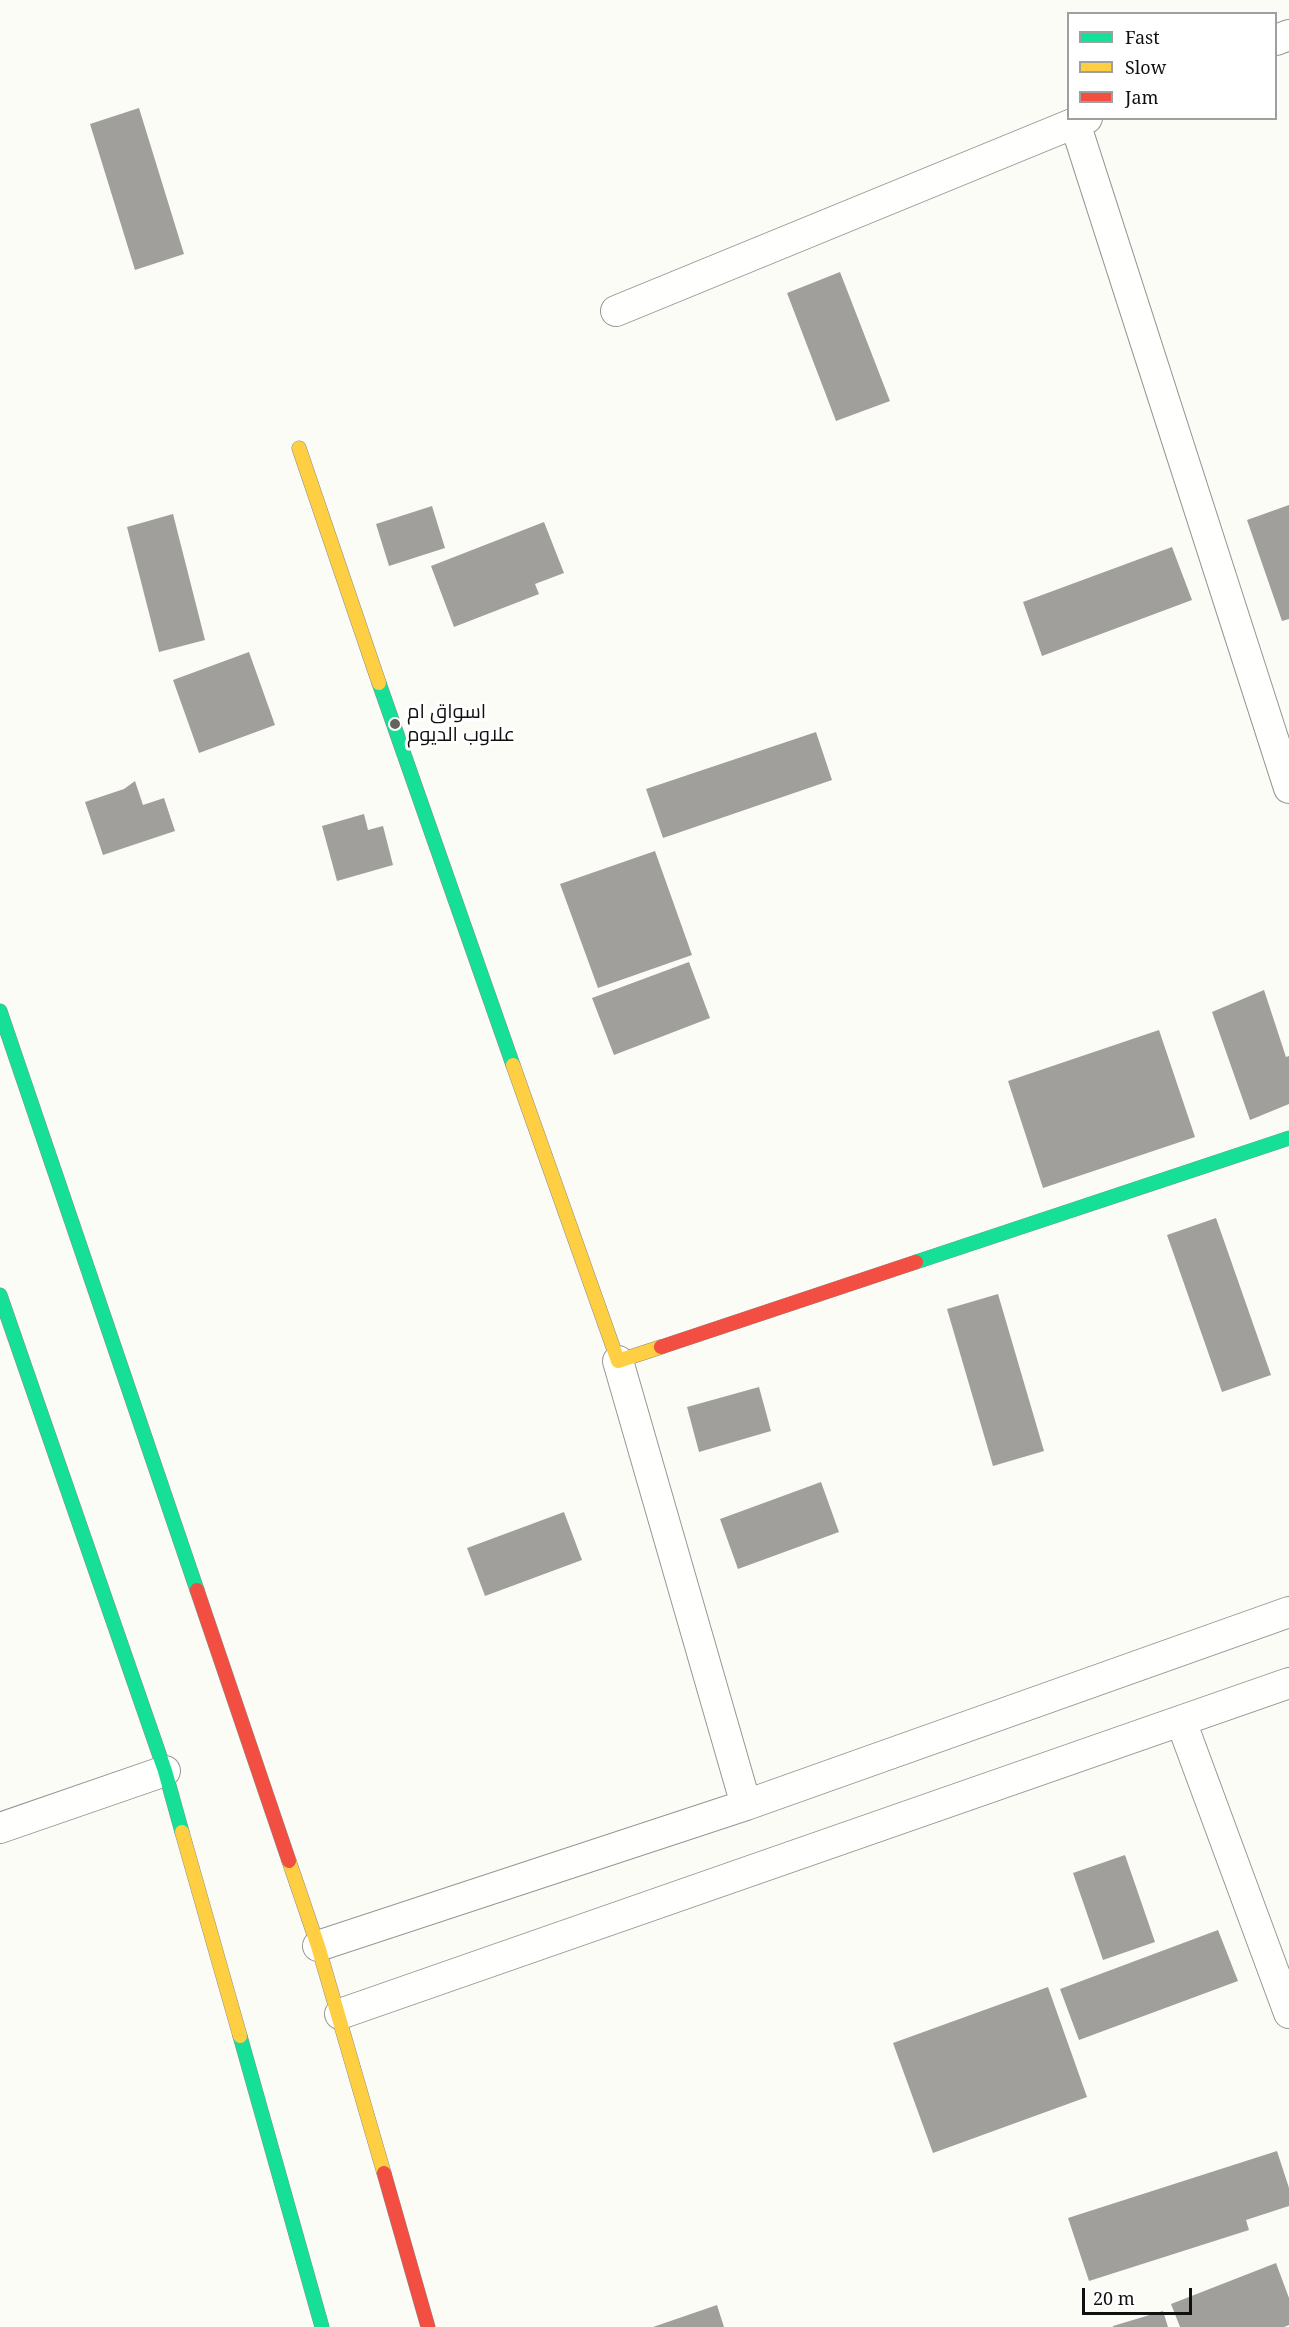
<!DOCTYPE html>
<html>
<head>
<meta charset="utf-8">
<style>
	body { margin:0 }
	#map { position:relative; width:1289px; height:2327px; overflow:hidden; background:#fcfcf7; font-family:"Noto Serif",serif }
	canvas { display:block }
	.legend { position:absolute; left:1067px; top:12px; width:210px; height:108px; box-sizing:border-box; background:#fff; border:2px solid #9f9f9f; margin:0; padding:8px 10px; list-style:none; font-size:18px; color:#101010 }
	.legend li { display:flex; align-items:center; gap:12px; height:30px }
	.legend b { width:30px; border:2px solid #9f9f9f }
	.scale { position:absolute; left:1082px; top:2288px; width:110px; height:27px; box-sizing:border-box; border:3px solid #101010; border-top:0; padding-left:8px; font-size:18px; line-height:21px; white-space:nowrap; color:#101010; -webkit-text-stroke:4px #fff; paint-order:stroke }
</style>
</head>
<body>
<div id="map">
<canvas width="1289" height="2327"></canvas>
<ul class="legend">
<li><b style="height:8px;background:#16e098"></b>Fast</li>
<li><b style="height:8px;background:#ffcf43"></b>Slow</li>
<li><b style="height:8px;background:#f24e42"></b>Jam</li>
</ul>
<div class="scale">20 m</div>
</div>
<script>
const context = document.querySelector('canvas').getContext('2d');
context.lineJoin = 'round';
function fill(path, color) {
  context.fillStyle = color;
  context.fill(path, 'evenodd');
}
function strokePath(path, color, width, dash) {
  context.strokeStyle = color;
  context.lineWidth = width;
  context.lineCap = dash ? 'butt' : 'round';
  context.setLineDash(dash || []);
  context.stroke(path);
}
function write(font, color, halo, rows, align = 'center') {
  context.font = font + ' "Noto Serif",Cairo,serif';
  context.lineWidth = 6;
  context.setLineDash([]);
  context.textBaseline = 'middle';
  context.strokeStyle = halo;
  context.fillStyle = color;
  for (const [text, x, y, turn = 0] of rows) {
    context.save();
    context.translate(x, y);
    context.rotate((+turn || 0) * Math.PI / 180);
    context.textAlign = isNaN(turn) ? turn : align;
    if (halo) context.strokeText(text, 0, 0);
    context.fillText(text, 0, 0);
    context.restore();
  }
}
fill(new Path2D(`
	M139,108L184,254L135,270L90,124Z
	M840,272L890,401L836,421L787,293Z
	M1289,505V619L1282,621L1247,520Z
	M432,506L445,548L389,566L376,524Z
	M173,514L205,640L159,652L127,527Z
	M544,522L564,573L535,584L539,594L454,627L431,566Z
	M1172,547L1192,600L1042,656L1023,602Z
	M249,652L275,725L199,753L173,680Z
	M816,732L832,780L663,838L646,789Z
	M135,781L143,805L164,798L175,831L103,855L85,802L124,789Z
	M364,814L368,830L383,826L393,865L337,881L322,826Z
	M655,851L692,955L598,988L560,884Z
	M689,962L710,1018L614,1055L592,998Z
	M1264,990L1286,1057L1289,1056V1104L1250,1120L1212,1012Z
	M1159,1030L1195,1137L1043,1188L1008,1081Z
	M1216,1218L1271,1375L1222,1392L1167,1235Z
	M998,1294L1044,1451L993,1466L947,1309Z
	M759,1387L771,1431L699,1452L687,1407Z
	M821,1482L839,1532L738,1569L720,1519Z
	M564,1512L582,1560L485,1596L467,1548Z
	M1125,1855L1155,1942L1103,1960L1073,1873Z
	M1218,1930L1238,1981L1079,2040L1060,1989Z
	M1048,1987L1087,2097L933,2153L893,2043Z
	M1277,2151L1289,2188V2206L1246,2220L1249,2230L1089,2281L1068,2218Z
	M1276,2263L1289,2298V2325L1284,2327H1180L1171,2304Z
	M717,2305L724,2327H653Z
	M1163,2311L1168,2327H1113V2326Z`), '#a09f9c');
const street = new Path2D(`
	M1276,40L1289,35
	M1075,123L1289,788
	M616,311L1087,118
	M618,1361L746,1805
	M1181,1721L1289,2013
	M0,1828L165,1771
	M318,1946L746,1805L1289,1612
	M340,2014L1289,1683`);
const fast = new Path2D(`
	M379,683L513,1065
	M0,1011L197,1590
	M916,1262L1289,1138
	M0,1295L165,1771L182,1832
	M240,2036L322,2327`);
const slow = new Path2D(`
	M299,448L379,683
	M513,1065L618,1361L661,1347
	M182,1832L240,2036
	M289,1861L318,1946L384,2173`);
const jam = new Path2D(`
	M661,1347L916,1262
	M197,1590L289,1861
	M384,2173L428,2327`);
strokePath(street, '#969694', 32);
strokePath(fast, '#8d8d8b', 15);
strokePath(slow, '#8d8d8b', 15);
strokePath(jam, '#8d8d8b', 15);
strokePath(street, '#fffffe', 30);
strokePath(fast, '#16e098', 14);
strokePath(slow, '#ffcf43', 14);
strokePath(jam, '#f24e42', 14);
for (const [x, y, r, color] of [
	[395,724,6,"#636361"]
]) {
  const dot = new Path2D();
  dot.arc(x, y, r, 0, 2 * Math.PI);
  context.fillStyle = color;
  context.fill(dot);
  strokePath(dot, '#fff', 2);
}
write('20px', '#101010', '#fff', [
	["اسواق ام",407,712],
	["علاوب الديوم",407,735]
], 'left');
</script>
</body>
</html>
